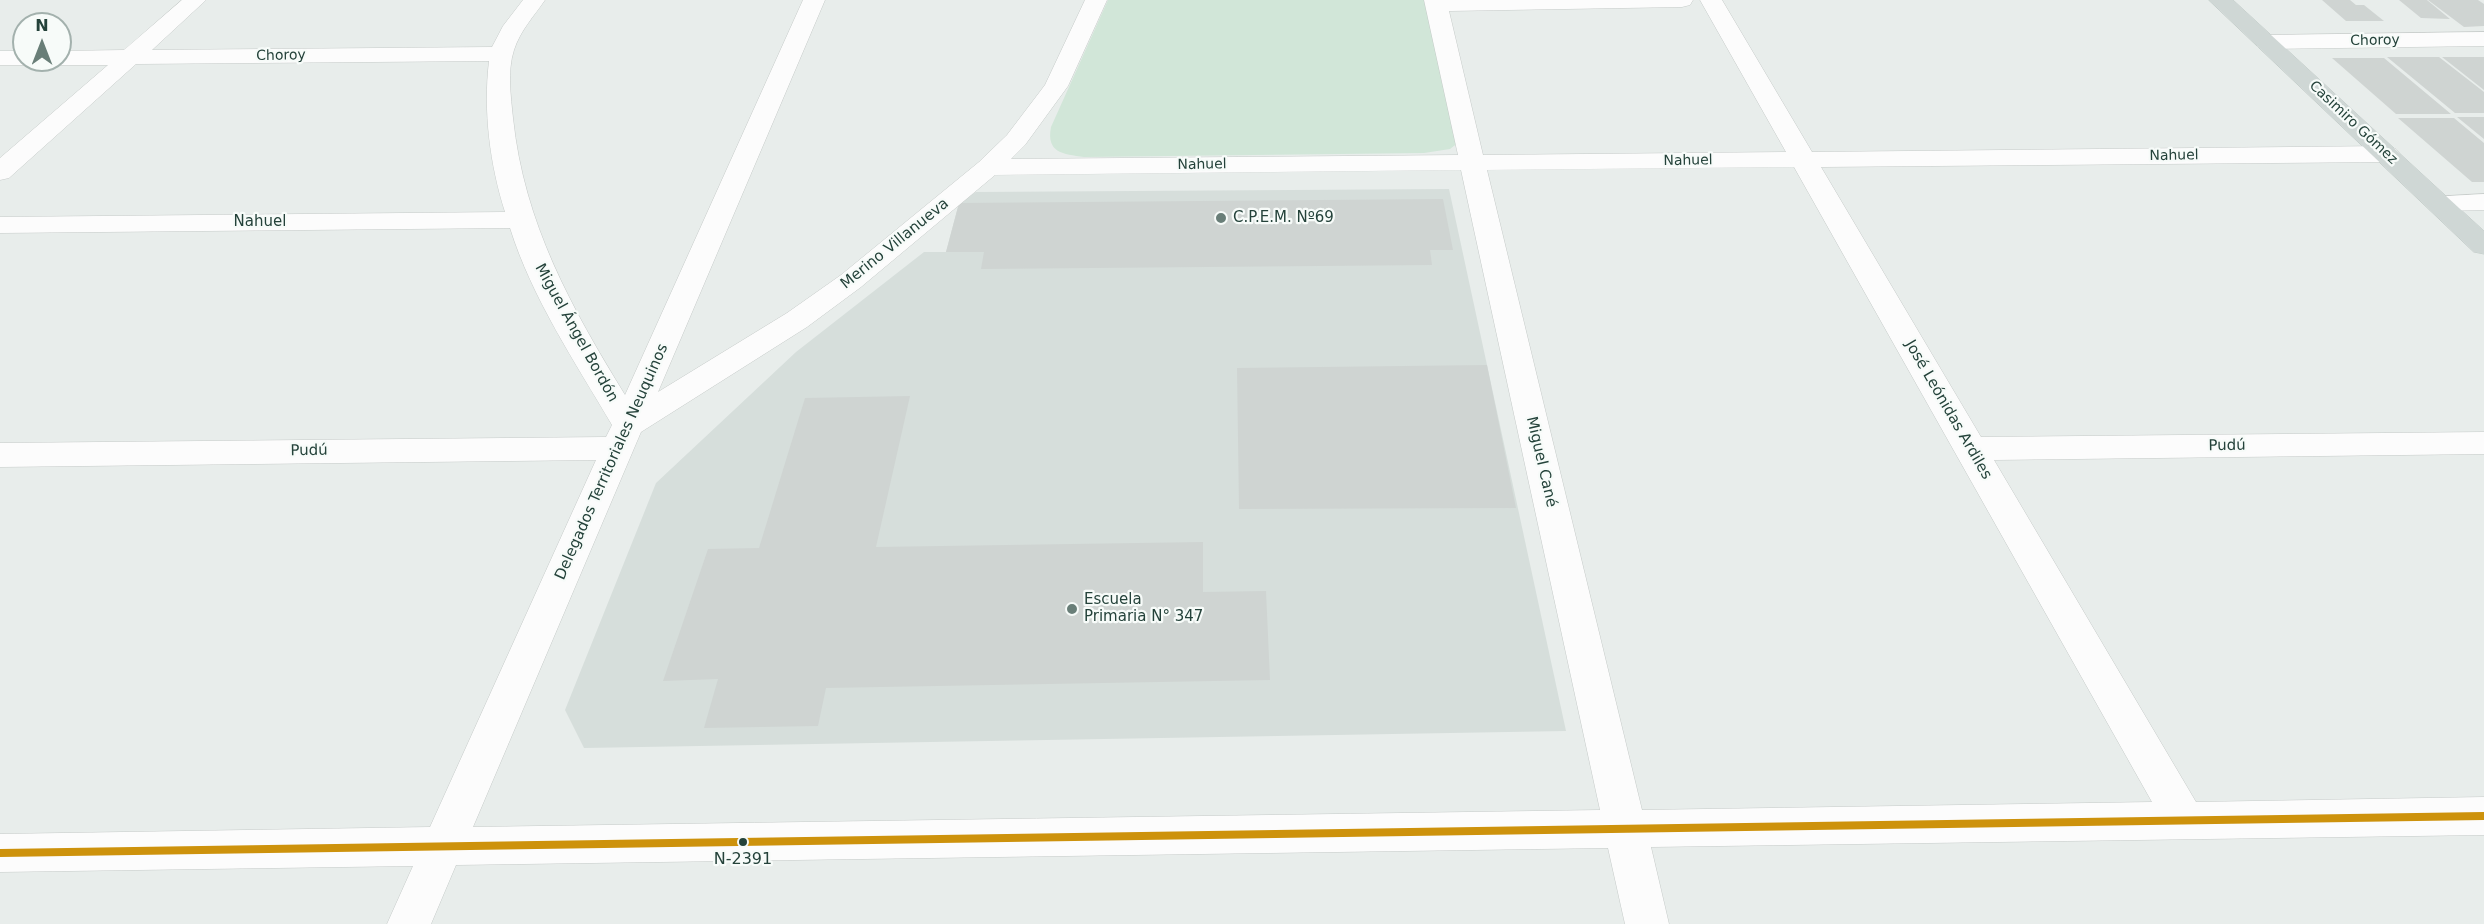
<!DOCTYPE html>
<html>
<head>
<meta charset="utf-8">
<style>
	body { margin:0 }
	#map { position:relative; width:2484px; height:924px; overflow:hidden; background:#e8edeb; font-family:"DejaVu Sans",sans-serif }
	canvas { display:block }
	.north { position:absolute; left:12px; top:12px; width:60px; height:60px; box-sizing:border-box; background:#f7fbf9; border:2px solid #a3b1ad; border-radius:50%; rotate:0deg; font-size:16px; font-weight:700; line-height:24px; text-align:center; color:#24423a }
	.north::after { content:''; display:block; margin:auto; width:21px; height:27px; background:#697e78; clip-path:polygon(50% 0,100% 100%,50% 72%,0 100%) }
</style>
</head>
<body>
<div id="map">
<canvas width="2484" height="924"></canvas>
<div class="north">N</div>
</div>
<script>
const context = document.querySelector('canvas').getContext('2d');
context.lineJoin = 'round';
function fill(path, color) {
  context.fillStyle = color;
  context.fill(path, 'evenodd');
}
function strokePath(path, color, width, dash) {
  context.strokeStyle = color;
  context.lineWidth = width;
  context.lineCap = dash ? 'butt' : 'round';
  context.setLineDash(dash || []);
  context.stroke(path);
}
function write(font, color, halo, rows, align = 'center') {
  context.font = font + ' "DejaVu Sans",sans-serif';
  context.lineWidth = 4.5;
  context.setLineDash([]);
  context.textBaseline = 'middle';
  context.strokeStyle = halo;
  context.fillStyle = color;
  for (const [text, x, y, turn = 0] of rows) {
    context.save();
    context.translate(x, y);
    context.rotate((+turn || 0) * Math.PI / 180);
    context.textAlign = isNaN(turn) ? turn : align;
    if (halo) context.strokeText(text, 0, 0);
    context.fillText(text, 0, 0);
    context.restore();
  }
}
fill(new Path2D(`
	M1449,189L1566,731L584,748L565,710L656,483L796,352L924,252H946L959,203L976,192Z`), '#d6dedb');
fill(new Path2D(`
	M1108,0H1431L1459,142L1450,149L1424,153L1084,157C1063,154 1046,153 1051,127Z`), '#d1e6d8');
fill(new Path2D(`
	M2322,0H2350L2356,5H2364L2384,21H2346Z
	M2399,0H2427L2450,19L2421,18Z
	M2428,0H2478L2484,4V26L2464,27Z
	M2387,57H2439L2484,92V113H2455Z
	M2442,57H2484V90Z
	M2332,58H2384L2451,114H2396Z
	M2457,117H2484V139Z
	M2398,118H2454L2484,143V182H2472Z
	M1443,199L1453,250H1430L1432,265L981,269L984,252H946L959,203Z
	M1487,365L1516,508L1239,509L1237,368Z
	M910,396L876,547L1203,542V592L1266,591L1270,680L826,688L818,726L704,728L718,679L663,681L708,549L759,548L805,398Z`), '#cfd4d2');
const minor = new Path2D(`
	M182,0H206L152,50L492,47L503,26L523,0H545C534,16 520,31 514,50C507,71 511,97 513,118C524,223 571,307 625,395L803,0H825L658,392L787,313L841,275L979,162L1007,135L1045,85L1085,0H1107L1068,86L1025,145L1011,159L1458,155L1424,0H1693L1690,5L1682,7L1449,11L1483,155L1786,152L1700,0H1722L1812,152L2387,146L2396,149L2400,154L2396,159L2387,162L1821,167L1981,437L2484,432V454L1994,460L2196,802L2484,797V835L1651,847L1669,924H1625L1608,848L456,865L431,924H387L413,866L0,872V834L430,827L596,460L0,467V443L606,437L612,425C575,362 532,298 510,228L0,233V217L505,212C490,165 483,111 489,61L136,64L9,178L0,180V158L108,65H60L50,60H60V51L124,50ZM1794,167L2152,802L1642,810L1487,170ZM1461,170L1600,810L473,827L641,432L807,327L861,287L995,175Z
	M2484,32V46L2266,49L2258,47L2255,42L2258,37L2266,35Z
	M0,51H24V60H34L24,65H0Z
	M2484,194V210L2439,211L2430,209L2426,203L2430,197Z`);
const major = new Path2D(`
	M2209,0H2233L2484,231V254L2474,252Z`);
strokePath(minor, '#c5cac8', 1);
strokePath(major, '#c3ccc9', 1);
fill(minor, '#fcfcfc');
fill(major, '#cfd7d5');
strokePath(new Path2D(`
	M0,853L2484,816`), '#cd920c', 8);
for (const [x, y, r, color] of [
	[1221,218,6,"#697e78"],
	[1072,609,6,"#697e78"],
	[743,842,5,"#24423a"]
]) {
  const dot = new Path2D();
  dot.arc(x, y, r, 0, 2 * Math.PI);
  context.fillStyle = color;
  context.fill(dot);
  strokePath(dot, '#f7fbf9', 2);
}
write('14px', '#24423a', '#f7fbf9', [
	["Choroy",2375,41,-1],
	["Choroy",281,56,-1],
	["Casimiro Gómez",2353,123,43],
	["Nahuel",2174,156,-1],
	["Nahuel",1688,161,-1],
	["Nahuel",1202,165,-1]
]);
write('15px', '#24423a', '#f7fbf9', [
	["C.P.E.M. Nº69",1233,218],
	["Escuela",1084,600],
	["Primaria N° 347",1084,617]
], 'left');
write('15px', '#24423a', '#f7fbf9', [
	["Nahuel",260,222],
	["Merino Villanueva",895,244,-39],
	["Miguel Ángel Bordón",576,333,61],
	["José Leónidas Ardiles",1948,410,60],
	["Pudú",2227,446,-1],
	["Pudú",309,451,-1],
	["Delegados Territoriales Neuquinos",612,462,-66],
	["Miguel Cané",1541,462,77]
]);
write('16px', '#24423a', '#f7fbf9', [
	["N-2391",743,860]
]);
</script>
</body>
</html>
